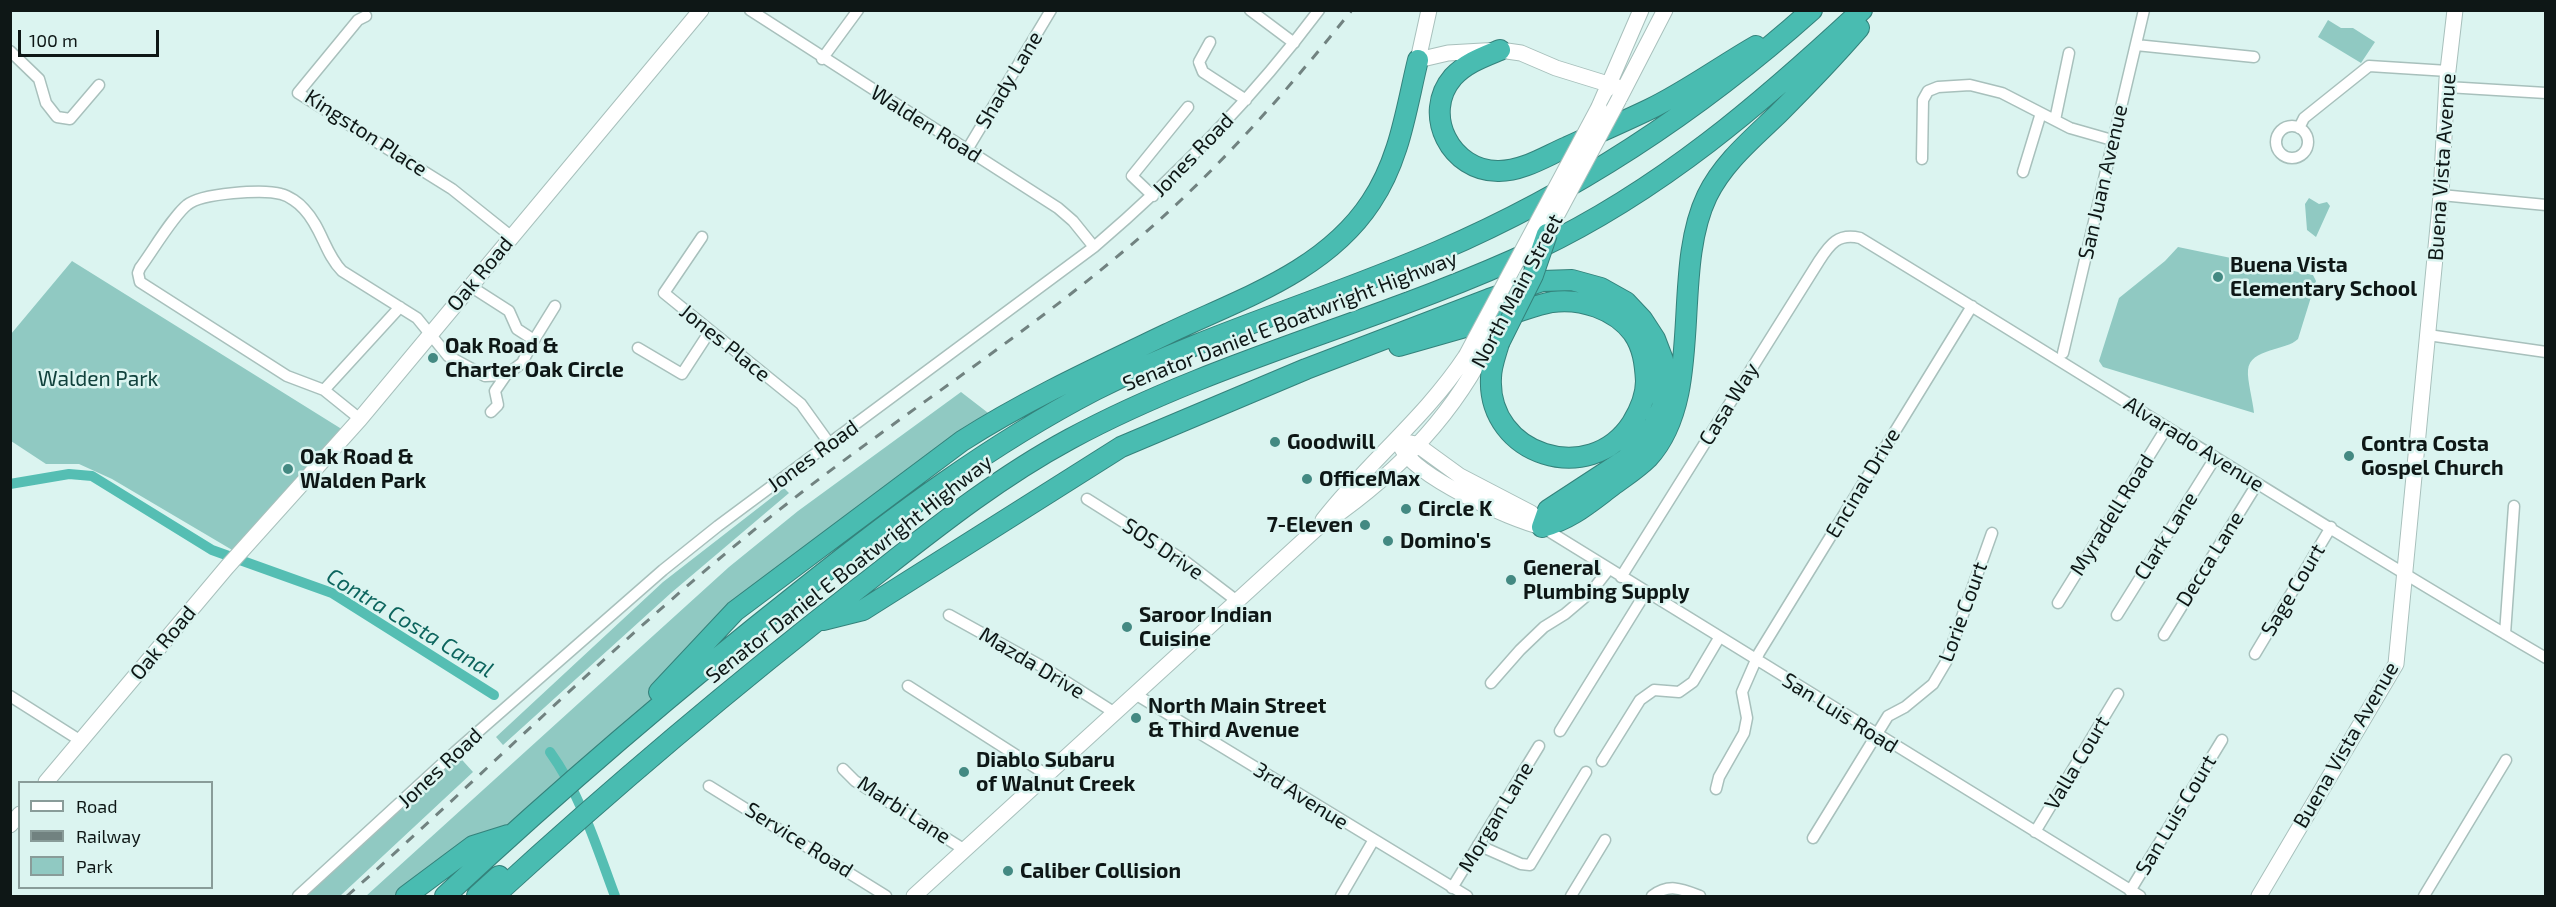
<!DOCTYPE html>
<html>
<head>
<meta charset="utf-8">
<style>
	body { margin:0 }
	#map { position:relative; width:2556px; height:907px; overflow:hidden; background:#dbf4f0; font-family:"Exo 2",sans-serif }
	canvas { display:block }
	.frame { position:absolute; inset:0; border:12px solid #0e1716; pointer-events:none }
	.legend { position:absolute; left:18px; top:781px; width:195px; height:108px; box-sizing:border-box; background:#dbf4f0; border:2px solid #899c99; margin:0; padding:8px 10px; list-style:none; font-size:18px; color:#0e1716 }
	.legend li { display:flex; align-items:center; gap:12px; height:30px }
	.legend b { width:30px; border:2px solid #899c99 }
	.scale { position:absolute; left:18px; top:30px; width:141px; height:27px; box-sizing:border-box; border:3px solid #0e1716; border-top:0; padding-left:8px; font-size:18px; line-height:21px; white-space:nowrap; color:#0e1716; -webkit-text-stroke:4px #dbf4f0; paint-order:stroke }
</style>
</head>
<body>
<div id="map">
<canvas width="2556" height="907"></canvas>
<div class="frame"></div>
<ul class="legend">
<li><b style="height:8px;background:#fff"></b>Road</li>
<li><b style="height:8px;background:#718280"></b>Railway</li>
<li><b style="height:16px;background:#90c9c2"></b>Park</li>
</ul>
<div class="scale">100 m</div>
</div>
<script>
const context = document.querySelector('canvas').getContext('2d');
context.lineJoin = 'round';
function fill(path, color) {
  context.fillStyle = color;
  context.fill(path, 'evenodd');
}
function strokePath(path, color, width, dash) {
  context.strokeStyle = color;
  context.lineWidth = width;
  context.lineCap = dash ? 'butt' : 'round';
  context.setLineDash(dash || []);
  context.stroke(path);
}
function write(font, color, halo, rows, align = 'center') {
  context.font = font + ' "Exo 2",sans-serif';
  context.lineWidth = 5;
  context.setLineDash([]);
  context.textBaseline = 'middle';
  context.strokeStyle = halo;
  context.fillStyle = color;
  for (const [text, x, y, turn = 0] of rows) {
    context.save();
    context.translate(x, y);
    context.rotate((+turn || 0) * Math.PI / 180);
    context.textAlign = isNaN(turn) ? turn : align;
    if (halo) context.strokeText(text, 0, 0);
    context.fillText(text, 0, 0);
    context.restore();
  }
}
fill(new Path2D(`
	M2328,20L2341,28H2353L2375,42L2361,63L2318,37Z
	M2309,198L2319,204L2327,202L2330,206L2316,237L2307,230L2305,204Z
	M2178,247L2313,275L2316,281L2298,339C2286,351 2250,348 2248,370C2247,380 2253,401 2254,413L2103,367L2099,361L2119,298L2165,261Z
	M72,261L348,433L239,554L112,479L79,464H46L11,441V334Z
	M961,392L996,419L735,611L597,759L545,806L406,896H366L729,567L798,511Z
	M784,488L789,493L671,593L503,745L496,737L663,582Z
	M455,752L473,772L340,896H298Z`), '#90c9c2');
strokePath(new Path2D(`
	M10,484L69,474L92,476L212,550L332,593L494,695
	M550,752C581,795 597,848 615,896`), '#55beb3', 10);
const street = new Path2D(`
	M750,10L1058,208L1073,221L1094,247
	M1250,10L1294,43
	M366,16L358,20L298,93L452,189L512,237
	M1210,42L1199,62L1203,72L1246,100
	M2136,45L2254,57
	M10,51L39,79L46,103L57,117L70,119L99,85
	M822,59L858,10
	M2447,87L2546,93
	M2055,120L2069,53
	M2276 142a16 16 0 1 1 32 0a16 16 0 1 1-32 0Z
	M2299,128L2304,118L2369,66L2448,71
	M967,150L1051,10
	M1922,159L1923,100L1928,91L1938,87L1970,85L2002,93L2070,128L2112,140
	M2023,172L2041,113
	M2441,195L2546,205
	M1153,196L1132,176L1188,107
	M702,237L664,293L801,404L829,443
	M2428,335L2546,352
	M534,340L555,306
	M638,348L682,374L710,331
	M2063,353L2144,10
	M324,390L400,307
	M491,412L498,405L495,391L506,375
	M360,419L324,390L287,376L140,282L138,273L140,268C152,252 173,216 187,205C201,193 264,189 281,194C289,196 299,203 304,209C322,228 325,254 342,271L417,318L448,356L485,376L506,375L522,363L534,340L517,329L509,311L470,286
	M1087,499L1182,559L1237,601
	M1542,527L2140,896
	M1621,577L1819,261C1830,244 1838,233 1860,238C2089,377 2314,522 2546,658
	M2058,603L2167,427
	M949,615L1043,667L1115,713
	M2117,615L2215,458
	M2505,634L2514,506
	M2164,635L2257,484
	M2255,654L2331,527
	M1491,683L1520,650L1544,627L1565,614L1591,592L1609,569
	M908,686L1047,775
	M1135,694L1467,896
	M10,696L81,741
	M1560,731L1646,592
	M1602,761L1640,700L1654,690L1679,692L1693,682L1719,638
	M843,769L855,781L965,850
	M709,786L886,896
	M1716,789L1719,777L1744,733L1747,718L1742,692L1759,653L1972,306
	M2035,832L2118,694
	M1813,838L1888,716L1905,707L1933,684L1946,662L1992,533
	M1478,845L1521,864L1530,865L1586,772
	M1452,888L1539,746
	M2130,891L2222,740
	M298,896L455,752L663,570L718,526L1094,247C1177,176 1253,98 1319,10
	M1341,896L1373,841
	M1571,896L1605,840
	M1652,896C1669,883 1682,889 1700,896
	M2424,896L2506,760`);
const secondary = new Path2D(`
	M1429,10L1418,60L1448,53L1500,50L1521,53L1556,68L1624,89
	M1620,97L1665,10
	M1599,107L1641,10
	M1406,442L1416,444L1460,476L1531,513L1542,527
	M1401,447C1416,477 1509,519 1542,527
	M1323,520C1368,462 1425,418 1466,356
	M46,782L227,567L360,419L701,10
	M10,825L20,814
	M914,896L1316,529C1385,484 1447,424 1485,350
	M2259,896L2396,664L2441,195L2447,79L2455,10`);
const highway = new Path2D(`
	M1500,50C1483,57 1466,63 1453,77C1421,114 1451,172 1499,171C1523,171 1546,156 1567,147C1595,134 1623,122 1650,109C1687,91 1721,66 1756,46
	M1399,346C1434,336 1469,326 1504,316C1519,312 1536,305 1552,302C1581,298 1615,309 1633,333C1643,347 1645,364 1646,381C1646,397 1640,410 1632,423C1590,488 1487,455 1491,378C1491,366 1496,354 1499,343
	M1542,527C1571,519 1588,504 1612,486C1624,477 1637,469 1648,458C1706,395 1670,273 1707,196C1723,163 1752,139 1778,114C1806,86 1833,58 1859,28
	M823,620L863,610L1121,447L1306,369L1489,299L1542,281L1572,280L1601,288L1626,302L1642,319L1655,339L1663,360L1665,385L1662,407L1654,425L1643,442L1626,459L1548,510L1542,527
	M659,692L735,611L962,441C1026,400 1098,367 1167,334C1240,299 1325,272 1371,202C1400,159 1406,109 1418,60
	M406,896L473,846L508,835
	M445,896C560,789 679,687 802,590C895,516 989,445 1095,390C1206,334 1326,300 1439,251C1576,192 1701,109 1812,10
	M477,896L499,876
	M494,896C612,788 734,685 860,587C928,534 994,480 1070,439C1218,359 1384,321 1537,249C1661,190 1762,103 1862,10`);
strokePath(street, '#a8c0bc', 13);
strokePath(secondary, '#a8c0bc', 17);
strokePath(highway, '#34827b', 22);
strokePath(street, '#fff', 10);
strokePath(secondary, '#fff', 15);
strokePath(highway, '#49bcb1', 20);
strokePath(new Path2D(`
	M347,896C488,771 621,636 769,518C885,425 1011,346 1125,250C1210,179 1283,96 1352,10`), '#718280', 3, [10, 10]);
const secondaryBridge = new Path2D(`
	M1543,241L1619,99
	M1485,350L1499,324
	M1466,356L1599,107`);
const highwayBridge = new Path2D(`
	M1499,343L1533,275L1547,234`);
strokePath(secondaryBridge, '#a8c0bc', 17, []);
strokePath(highwayBridge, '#34827b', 22, []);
strokePath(secondaryBridge, '#fff', 15);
strokePath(highwayBridge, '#49bcb1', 20);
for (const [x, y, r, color] of [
	[2218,277,6,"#438982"],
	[433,358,6,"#438982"],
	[1275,442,6,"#438982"],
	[2349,456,6,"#438982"],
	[288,469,6,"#438982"],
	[1307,479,6,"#438982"],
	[1406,509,6,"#438982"],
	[1365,525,6,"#438982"],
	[1388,541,6,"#438982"],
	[1511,580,6,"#438982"],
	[1127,627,6,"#438982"],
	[1136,718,6,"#438982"],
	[964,772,6,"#438982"],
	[1008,871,6,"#438982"]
]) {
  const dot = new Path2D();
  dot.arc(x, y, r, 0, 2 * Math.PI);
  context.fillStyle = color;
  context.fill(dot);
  strokePath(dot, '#dbf4f0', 2);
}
write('21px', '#0e1716', '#dbf4f0', [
	["Shady Lane",1009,80,-59],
	["Walden Road",926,124,32],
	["Kingston Place",366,133,33],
	["Jones Road",1193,155,-46],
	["Buena Vista Avenue",2442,167,-86],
	["San Juan Avenue",2103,182,-77],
	["Oak Road",480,274,-50],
	["North Main Street",1517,291,-62],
	["Senator Daniel E Boatwright Highway",1290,321,-21],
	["Jones Place",725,343,39],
	["Casa Way",1729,404,-58],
	["Alvarado Avenue",2194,444,32],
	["Jones Road",813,456,-36],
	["Encinal Drive",1863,483,-59],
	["Myradell Road",2112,515,-58],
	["Clark Lane",2166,536,-58],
	["SOS Drive",1163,549,34],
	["Decca Lane",2210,559,-58],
	["Senator Daniel E Boatwright Highway",849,569,-38],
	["Sage Court",2293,590,-59],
	["Lorie Court",1963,612,-70],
	["Oak Road",163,643,-50],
	["Mazda Drive",1032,663,31],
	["San Luis Road",1840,713,32],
	["Buena Vista Avenue",2346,745,-60],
	["Valla Court",2077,763,-59],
	["Jones Road",440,768,-43],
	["3rd Avenue",1301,796,32],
	["Marbi Lane",904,810,33],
	["San Luis Court",2176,815,-59],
	["Morgan Lane",1496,817,-59],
	["Service Road",799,840,32]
]);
write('bold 21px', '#0e1716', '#dbf4f0', [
	["Buena Vista",2230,265],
	["Elementary School",2230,289],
	["Oak Road &",445,346],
	["Charter Oak Circle",445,370],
	["Goodwill",1287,442],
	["Contra Costa",2361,444],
	["Gospel Church",2361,468],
	["Oak Road &",300,457],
	["Walden Park",300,481],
	["OfficeMax",1319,479],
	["Circle K",1418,509],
	["7-Eleven",1353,525,"right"],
	["Domino's",1400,541],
	["General",1523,568],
	["Plumbing Supply",1523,592],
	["Saroor Indian",1139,615],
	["Cuisine",1139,639],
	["North Main Street",1148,706],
	["& Third Avenue",1148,730],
	["Diablo Subaru",976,760],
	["of Walnut Creek",976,784],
	["Caliber Collision",1020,871]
], 'left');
write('21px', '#10413c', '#dbf4f0', [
	["Walden Park",98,379]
]);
write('italic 22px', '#0d655e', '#dbf4f0', [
	["Contra Costa Canal",410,623,31]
]);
</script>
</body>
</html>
